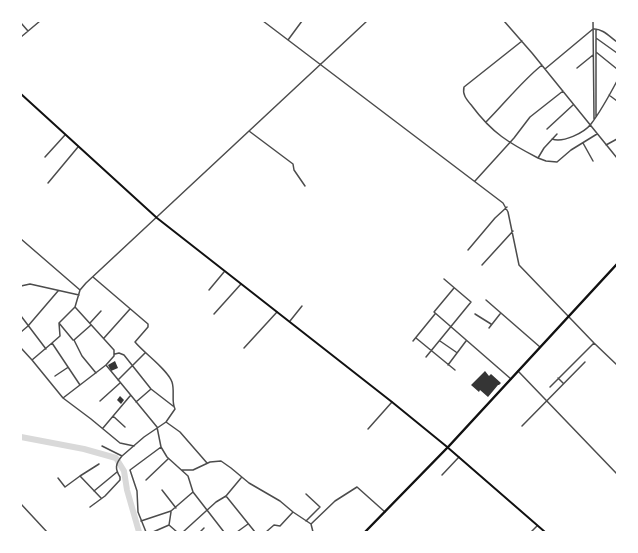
<!DOCTYPE html>
<html>
<head>
<meta charset="utf-8">
<style>
	body { margin:0 }
	#map { position:relative; width:638px; height:553px; overflow:hidden; background:#fff; font-family:Lato,sans-serif }
	canvas { display:block }
	.frame { position:absolute; inset:0; border:22px solid #fff; pointer-events:none }
</style>
</head>
<body>
<div id="map">
<canvas width="638" height="553"></canvas>
<div class="frame"></div>
</div>
<script>
const context = document.querySelector('canvas').getContext('2d');
context.lineJoin = 'round';
function strokePath(path, color, width, dash) {
  context.strokeStyle = color;
  context.lineWidth = width;
  context.lineCap = dash ? 'butt' : 'round';
  context.setLineDash(dash || []);
  context.stroke(path);
}
function fill(path, color) {
  context.fillStyle = color;
  context.fill(path, 'evenodd');
}
strokePath(new Path2D(`
	M21,437L84,449L116,458L124,471L127,490L139,532`), '#d9d9d9', 6);
fill(new Path2D(`
	M115,361L118,368L111,371L108,365Z
	M485,371L489,376L491,374L501,383L499,385H498L488,397L480,390L479,392L471,385Z
	M120,396L124,400L121,404L117,400Z`), '#353535');
strokePath(new Path2D(`
	M263,21L503,203L508,212L519,265L594,343L617,365
	M504,21L532,53L617,158
	M593,21L594,119
	M21,23L28,31
	M21,37L40,21
	M596,38L617,53
	M288,40L302,21
	M522,41L464,87C462,95 467,100 472,106C492,133 509,143 538,158
	M596,52L617,69
	M577,68L593,55
	M545,69L593,29C602,28 610,37 617,42
	M609,95L617,101
	M596,117V29
	M486,122C505,103 521,82 542,65
	M547,129L573,105
	M249,131L293,164L294,170L305,186
	M557,134L544,148L538,158L546,161L557,162L571,150L597,134
	M552,139C563,143 584,133 591,124C601,111 609,96 617,81
	M583,143L593,161
	M606,145L617,139
	M45,157L65,135
	M475,181L514,138L530,117L563,91
	M48,183L78,147
	M21,239L80,290
	M468,250L495,218L507,207
	M482,265L513,231
	M93,277L148,324V327L135,342C145,354 167,369 172,382C175,391 171,402 175,409L166,422L144,437L122,456L102,446
	M21,286L30,284L79,295
	M454,288L434,312L511,379
	M209,290L224,272
	M486,300L540,347
	M75,307L80,290L86,283L367,21
	M214,314L241,284
	M475,314L491,324
	M21,316L46,349
	M290,321L302,306
	M59,323L73,340
	M90,323L101,311
	M91,325L74,340L82,356L96,373
	M489,328L500,314
	M21,332L28,326L58,291
	M104,338L130,309
	M416,338L455,370
	M413,341L435,314
	M440,341L456,352
	M52,343L60,336L59,323L75,307L114,350V356L106,365L157,427L161,447L167,457L188,476L193,492L224,532
	M21,348L32,360
	M244,348L277,312
	M115,354L119,353L124,355L151,389L173,406
	M426,357L471,302L444,279
	M448,365L466,341
	M518,371L617,474
	M55,376L67,368
	M558,378L563,383
	M118,380L145,353
	M80,385L52,343L32,360L63,398L91,419L120,443L134,446
	M550,387L594,343
	M63,398L106,365
	M100,401L120,383
	M136,402L151,389
	M113,416L125,427
	M166,422L180,432L207,463
	M522,426L585,362
	M103,428L130,396
	M368,429L392,402
	M182,470H193L210,462L221,461L231,468L249,483L280,501L293,512
	M442,475L459,457
	M80,476L99,464
	M58,478L65,487L80,476L101,498
	M146,480L168,459
	M162,490L176,508
	M94,491L117,472
	M306,494L320,507L306,521
	M226,496L255,532
	M21,504L47,532
	M90,507L105,496L120,480V477C115,469 115,464 122,456
	M171,512L169,525L177,532
	M141,521L171,511L193,492
	M311,524L335,501L357,487L385,512
	M146,532L138,512L137,491L130,470L161,447
	M153,532L169,525
	M183,532L216,502L226,496L241,478
	M200,532L204,528
	M237,532L248,524
	M266,532L274,525L280,526L293,512L311,524L313,532
	M531,532L537,526`), '#4c4c4c', 1.5);
strokePath(new Path2D(`
	M21,94L157,218L392,402L446,446L545,532`), '#111', 2);
strokePath(new Path2D(`
	M365,532L449,446L617,264`), '#111', 2.5);
</script>
</body>
</html>
